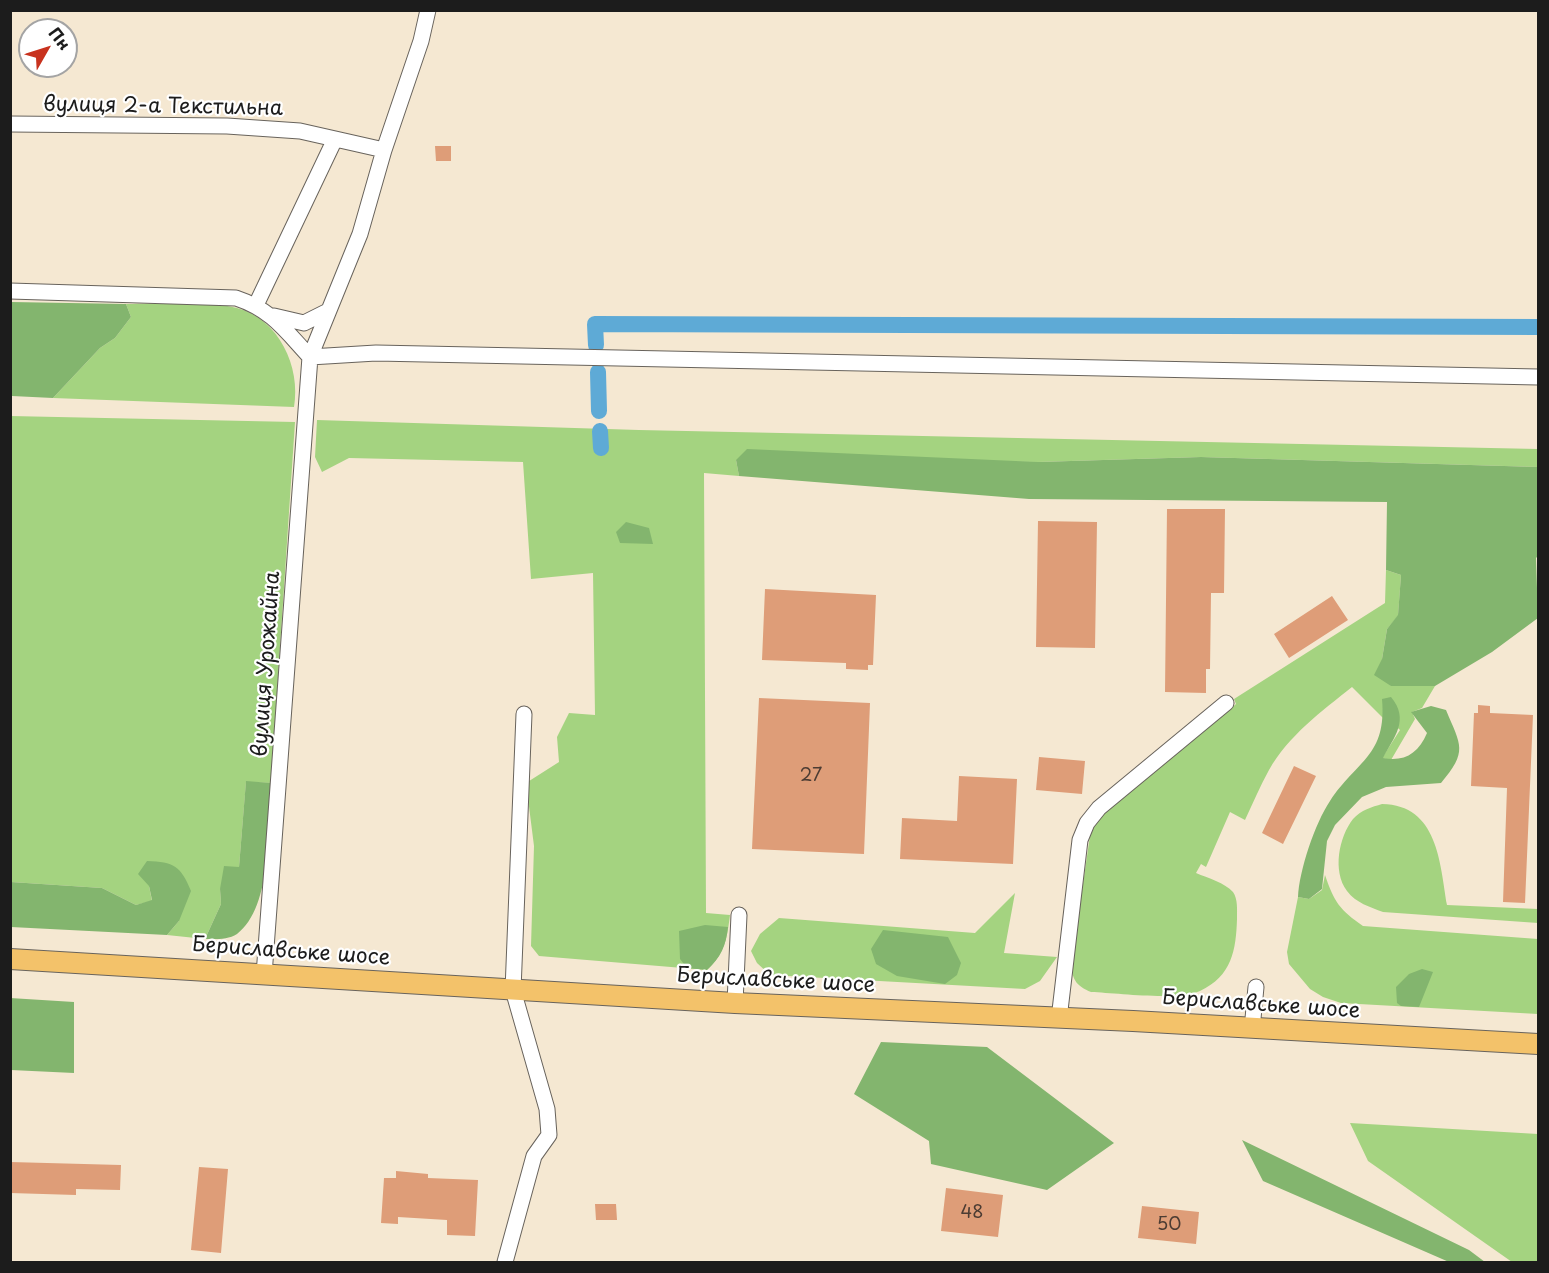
<!DOCTYPE html>
<html>
<head>
<meta charset="utf-8">
<style>
	body { margin:0 }
	#map { position:relative; width:1549px; height:1273px; overflow:hidden; background:#f5e8d2; font-family:"Playpen Sans",sans-serif }
	canvas { display:block }
	.frame { position:absolute; inset:0; border:12px solid #1c1c1c; pointer-events:none }
	.north { position:absolute; left:18px; top:18px; width:60px; height:60px; box-sizing:border-box; background:#fff; border:2px solid #a4a4a4; border-radius:50%; rotate:51deg; font-size:16px; font-weight:700; line-height:24px; text-align:center; color:#1c1c1c }
	.north::after { content:''; display:block; margin:auto; width:21px; height:27px; background:#c8321e; clip-path:polygon(50% 0,100% 100%,50% 72%,0 100%) }
</style>
</head>
<body>
<div id="map">
<canvas width="1549" height="1273"></canvas>
<div class="frame"></div>
<div class="north">Пн</div>
</div>
<script>
const context = document.querySelector('canvas').getContext('2d');
context.lineJoin = 'round';
function fill(path, color) {
  context.fillStyle = color;
  context.fill(path, 'evenodd');
}
function strokePath(path, color, width, dash) {
  context.strokeStyle = color;
  context.lineWidth = width;
  context.lineCap = dash ? 'butt' : 'round';
  context.setLineDash(dash || []);
  context.stroke(path);
}
function write(font, color, halo, rows, align = 'center') {
  context.font = font + ' "Playpen Sans",sans-serif';
  context.lineWidth = 4.5;
  context.setLineDash([]);
  context.textBaseline = 'middle';
  context.strokeStyle = halo;
  context.fillStyle = color;
  for (const [text, x, y, turn = 0] of rows) {
    context.save();
    context.translate(x, y);
    context.rotate((+turn || 0) * Math.PI / 180);
    context.textAlign = isNaN(turn) ? turn : align;
    if (halo) context.strokeText(text, 0, 0);
    context.fillText(text, 0, 0);
    context.restore();
  }
}
fill(new Path2D(`
	M126,304C157,304 207,300 237,308C279,319 301,367 294,407L53,398L100,348L115,338L131,317Z
	M10,416L295,422L271,783L246,782L239,867L220,889L221,904L205,939L167,935L179,921L149,886L152,901L136,905L102,888L11,882Z
	M317,420L639,430L1538,449V467L1201,457L1038,462L736,460L739,476L704,473L706,913L730,915C727,938 725,953 707,970L539,956L531,946L534,846L526,783L559,762L557,737L569,713L595,715L593,573L531,579L523,462L349,458L322,472L315,457Z
	M1386,570L1401,575L1398,616L1387,629L1382,659L1391,686H1435L1422,708L1412,712L1415,719L1391,760L1382,758L1400,730L1384,715L1383,718L1352,687C1322,711 1288,736 1269,770C1260,786 1253,803 1245,820L1230,812L1206,867L1201,864L1196,873C1208,878 1225,883 1233,892C1238,899 1237,910 1237,919C1236,950 1232,976 1200,991C1178,1001 1117,993 1091,992C1077,986 1073,981 1071,966L1092,822L1236,704L1234,699L1385,603Z
	M1382,804C1438,805 1440,863 1447,905L1538,909V923L1383,912C1370,907 1356,903 1347,891C1332,871 1339,837 1353,819C1361,810 1372,807 1382,804Z
	M1325,875C1334,902 1340,910 1363,926L1538,939V1014L1341,1003L1323,997L1310,989L1289,964L1287,952L1298,897L1309,899L1322,890Z
	M1015,893L1004,953L1057,957L1040,981L1025,989L770,975L757,963L751,951L760,934L779,918L975,933Z
	M1350,1123L1538,1134V1262H1512L1368,1161Z`), '#a4d380');
fill(new Path2D(`
	M11,302L126,304L131,317L115,338L100,348L53,398L12,396Z
	M747,449L1038,462L1201,457L1538,467V556L1536,558L1538,618L1492,652L1435,686H1391L1374,675L1382,659L1387,629L1398,615L1401,575L1386,570L1387,502L1029,499L739,476L736,460Z
	M626,522L649,528L653,544L620,543L616,532Z
	M1391,697C1410,720 1394,737 1383,758C1404,762 1418,754 1427,733L1411,712L1431,706L1446,710C1461,746 1468,751 1441,783L1386,787L1362,797L1335,825L1327,841L1322,889L1309,899L1298,897C1299,871 1315,823 1330,801C1357,760 1387,756 1382,699Z
	M246,781L271,783C268,823 273,907 237,934C228,940 215,939 205,939L221,904L220,889L224,866L239,867Z
	M147,861C174,862 181,866 191,891L179,921L167,935L11,927V882L102,888L136,905L152,900L149,886L138,874Z
	M705,925L728,927C726,946 721,957 707,970L687,968L680,959L679,931Z
	M883,930L948,937L961,963L957,975L945,984L897,976L876,964L871,949Z
	M1422,969L1433,972L1419,1007L1401,1006L1397,1003L1396,987L1409,974Z
	M10,998L74,1002V1073L11,1070Z
	M881,1042L987,1047L1114,1143L1047,1190L931,1164L929,1141L854,1094Z
	M1242,1140L1469,1250L1485,1262H1449L1263,1181Z`), '#83b56e');
strokePath(new Path2D(`
	M596,345L595,324L1538,327
	M598,372L599,411
	M600,431L601,448`), '#5eaad6', 16);
fill(new Path2D(`
	M435,146H451V161H436Z
	M1167,509H1225L1224,593H1211L1210,669H1206V693L1165,692Z
	M1038,521L1097,522L1095,648L1036,647Z
	M765,589L876,595L873,665H868V670L846,669V663L762,660Z
	M1332,596L1348,620L1289,658L1274,634Z
	M759,698L870,703L864,854L752,849Z
	M1478,705L1490,706V713L1533,715L1525,903L1503,902L1507,788L1471,786L1474,713H1478Z
	M1039,757L1085,761L1082,794L1036,790Z
	M1294,766L1316,776L1283,844L1262,833Z
	M959,776L1017,779L1013,864L900,859L902,818L957,821Z
	M10,1162L121,1165L120,1190L76,1189V1195L10,1193Z
	M199,1167L228,1169L221,1253L191,1250Z
	M396,1171L428,1174V1178L478,1180L475,1236L447,1235V1220L398,1217V1224L381,1223L384,1178H396Z
	M946,1188L1003,1195L998,1237L941,1231Z
	M595,1204H616L617,1220H596Z
	M1142,1206L1199,1212L1196,1244L1138,1238Z`), '#de9d78');
const minor = new Path2D(`
	M10,124L227,126L300,131L384,150
	M10,291L236,298C272,310 285,330 310,357
	M256,305L335,139
	M274,316L304,323L328,311
	M310,357L376,353L1538,377
	M264,975L310,357L360,234L384,150L421,41L428,10
	M735,1003L739,915
	M1059,1019L1080,840L1087,823L1099,808L1226,703
	M1252,1029L1256,987
	M505,1262L534,1156L549,1135L547,1109L513,990L524,714`);
const major = new Path2D(`
	M10,959L735,1003L1133,1021L1538,1044`);
strokePath(minor, '#68635c', 17);
strokePath(major, '#68635c', 22);
strokePath(minor, '#fff', 15);
strokePath(major, '#f3c26a', 20);
write('18px', '#4c3c33', null, [
	["27",811,776],
	["48",972,1213],
	["50",1169,1225]
]);
write('21px', '#1c1c1c', '#fff', [
	["вулиця 2-а Текстильна",163,107,1],
	["вулиця Урожайна",267,664,-86],
	["Бериславське шосе",291,952,4],
	["Бериславське шосе",776,981,3],
	["Бериславське шосе",1261,1005,4]
]);
</script>
</body>
</html>
